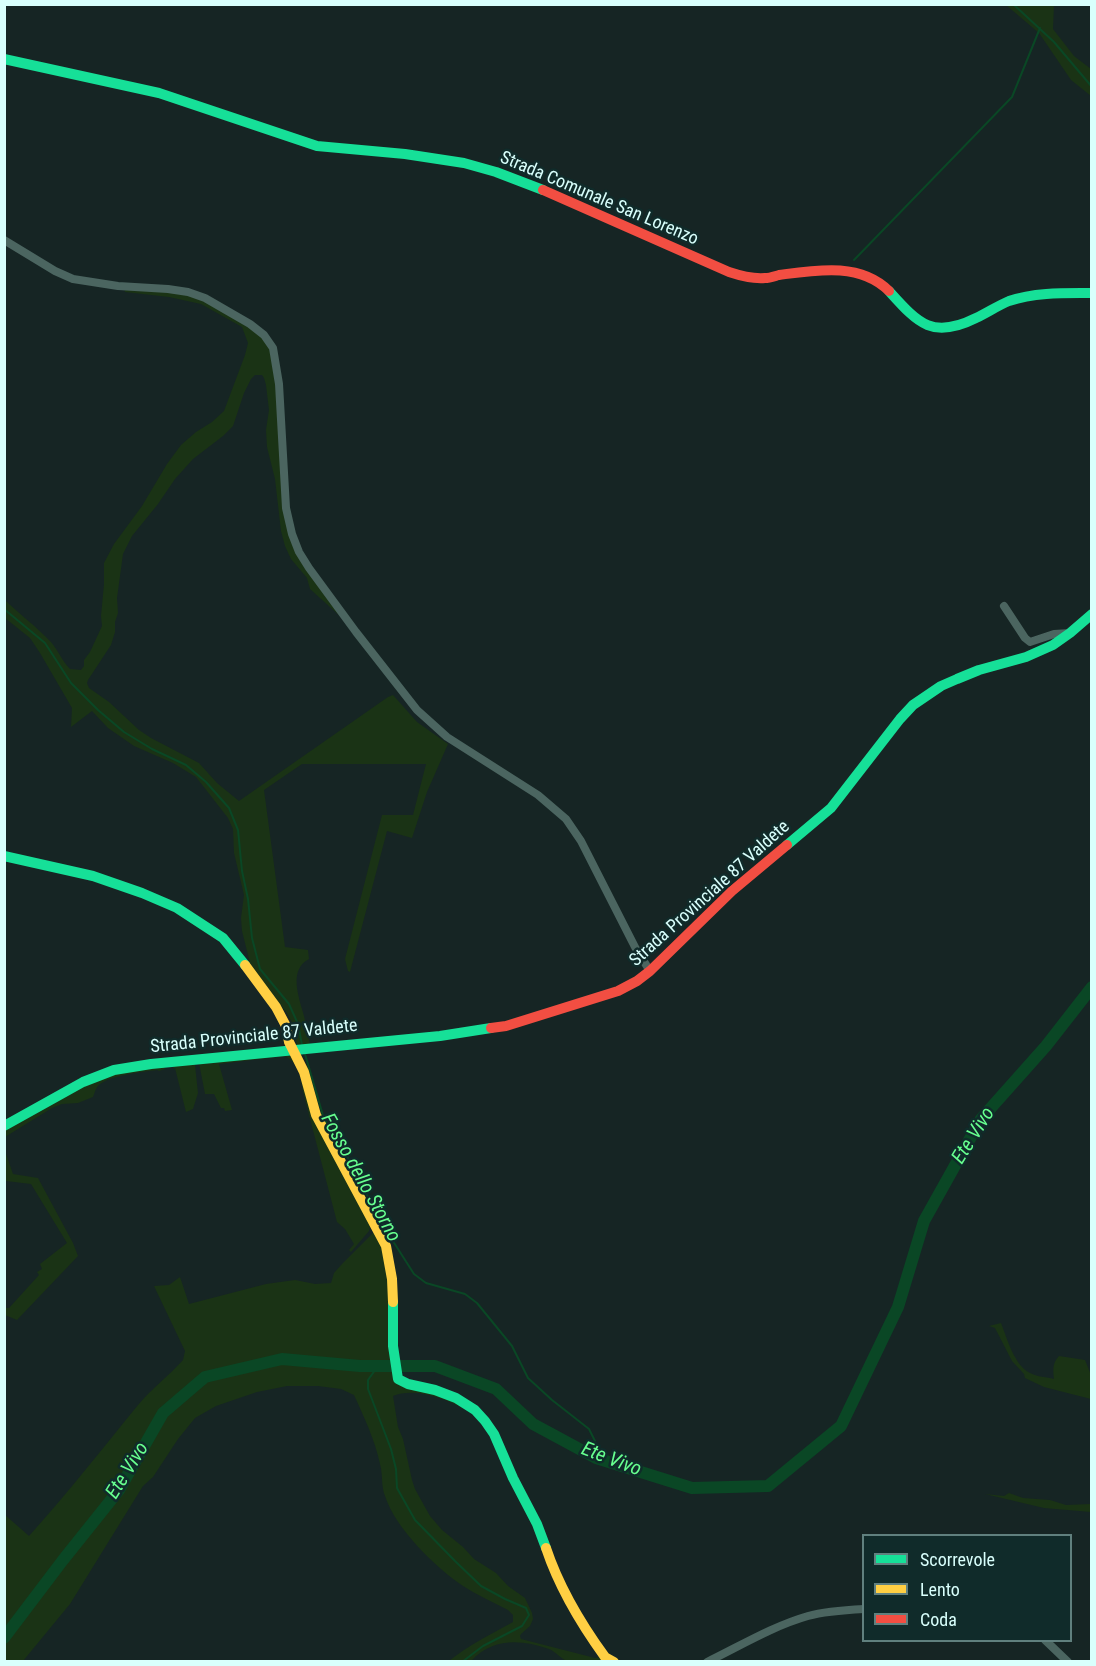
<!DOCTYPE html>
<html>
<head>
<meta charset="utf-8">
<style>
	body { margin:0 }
	#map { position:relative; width:1096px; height:1666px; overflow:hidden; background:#162524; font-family:"Roboto Condensed",sans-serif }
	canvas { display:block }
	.frame { position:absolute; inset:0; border:6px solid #d9fffc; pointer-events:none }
	.legend { position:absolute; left:862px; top:1534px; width:210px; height:108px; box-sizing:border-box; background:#102b2a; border:2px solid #60807e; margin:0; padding:8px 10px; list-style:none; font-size:18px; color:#d9fffc }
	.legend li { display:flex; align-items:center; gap:12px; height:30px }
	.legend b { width:30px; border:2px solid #60807e }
</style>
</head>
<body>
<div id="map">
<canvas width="1096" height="1666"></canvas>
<div class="frame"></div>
<ul class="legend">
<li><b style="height:8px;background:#16e098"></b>Scorrevole</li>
<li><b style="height:8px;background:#ffcf43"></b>Lento</li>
<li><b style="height:8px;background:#f24e42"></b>Coda</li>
</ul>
</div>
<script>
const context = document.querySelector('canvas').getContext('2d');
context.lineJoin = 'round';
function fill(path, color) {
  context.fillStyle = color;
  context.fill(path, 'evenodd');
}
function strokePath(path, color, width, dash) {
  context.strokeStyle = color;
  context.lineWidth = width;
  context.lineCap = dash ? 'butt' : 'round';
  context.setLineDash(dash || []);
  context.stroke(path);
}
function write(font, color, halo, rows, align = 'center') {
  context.font = font + ' "Roboto Condensed",sans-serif';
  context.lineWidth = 5;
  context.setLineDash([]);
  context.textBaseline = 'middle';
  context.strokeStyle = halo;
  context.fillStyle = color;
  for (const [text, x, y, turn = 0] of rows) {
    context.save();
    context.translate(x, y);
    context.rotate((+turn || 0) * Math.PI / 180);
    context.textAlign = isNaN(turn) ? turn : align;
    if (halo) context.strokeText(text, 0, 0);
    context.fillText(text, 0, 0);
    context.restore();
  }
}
fill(new Path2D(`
	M1006,5H1054L1053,29L1074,56L1091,69V96L1071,80L1039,33Z
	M124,288C144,290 165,291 185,294C204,297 254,324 265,340C269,345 271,350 272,356L292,538L340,616L310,589L307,578L291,559L285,546L281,531L275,479L267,447L266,430L269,410L266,385L264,378L262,375H255L251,379L244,393L233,426L223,436L193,459L175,479L158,504L132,536L123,554L117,598L118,613L115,622V632L111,645L88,680L87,683L89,688L109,702L139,730L151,738L199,763L217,783L239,801L388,697L393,695L417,722L448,744L427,792L412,838L387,831L350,972L348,971L345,959L382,815H413L426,764H302L264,790L285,947L308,950L309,959C288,970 299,997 304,1016C306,1025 308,1035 310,1045H297L293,1024L286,1012L250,963L242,931L241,918L244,895L234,853L233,829L228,818L196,777L173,763L134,746L108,728L92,711L71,727L72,708L40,653L30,638L5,618L4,599C19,614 36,626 51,642C58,650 62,661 70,669L81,670L84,666V660L90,652L102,626L101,616L104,584V563L114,544L142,506L167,464L181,445L196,432L212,422L224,411L245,355L248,343L242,327L201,304L169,297L125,292Z
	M282,1054L292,1057L302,1075L320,1128L354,1188L371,1221L369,1231L351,1252L349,1250L354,1244L345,1229L337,1222L303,1092C301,1078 299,1063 285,1056L219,1064L232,1110L225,1111L224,1108H221L214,1094H205L199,1063Z
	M193,1063L195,1065L198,1093L193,1109L186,1112L175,1068H173L174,1065Z
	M164,1066L165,1069L159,1071L157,1070C142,1072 112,1075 100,1084C96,1087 95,1092 93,1097L78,1103L62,1104L52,1108L5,1137L4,1131L65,1095L118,1072Z
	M4,1148L13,1174L38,1178L73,1243L78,1256L17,1320L5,1315V1308H9L39,1275L37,1272L42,1269L40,1264L67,1243L31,1184L6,1181L4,1178Z
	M374,1232L385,1248L396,1379L449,1398L464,1409C445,1398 414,1387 393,1396L398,1427L403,1439L412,1480L415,1489L430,1516L442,1530L463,1547L474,1559L496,1573L508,1586L525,1598L532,1613L533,1619L530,1626L521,1634L520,1636L521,1639L595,1658L600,1657L609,1661C601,1661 593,1661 585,1661C582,1661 573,1663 568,1661C562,1660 556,1652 549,1649C520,1639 493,1638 471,1661H449C469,1645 491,1634 513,1622V1615L508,1610C493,1602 477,1595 463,1586C436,1568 395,1528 385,1496C381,1486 383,1475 380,1464C375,1440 364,1417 354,1395L341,1389L318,1386H287L257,1392L216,1406L195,1418L178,1439L153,1477L143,1486L70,1604L23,1661H5L4,1514L29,1536C67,1494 102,1449 138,1405C151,1389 169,1376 183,1360L185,1351L154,1286L169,1285L180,1277L189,1304L266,1284L295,1280L315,1284L331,1283L334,1273L342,1264Z
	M1001,1323C1007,1338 1014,1365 1030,1373C1037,1377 1047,1377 1054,1379C1053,1371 1052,1363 1059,1356L1085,1360L1091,1375L1090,1382L1091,1383V1399L1044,1387L1025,1378L1024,1374L1012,1361L995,1328L989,1326Z
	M1009,1493L1023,1498L1050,1500L1066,1505L1091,1504V1512L1044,1508L985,1494L1004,1496Z`), '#1a3315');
strokePath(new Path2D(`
	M1013,4L1054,42L1092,87
	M854,260L1012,97L1040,28
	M4,609L45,643L71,683L98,710L124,732L152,749L186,765L206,782L229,808L238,830L242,871L248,899L252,938L260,969L289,1004L298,1024L302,1045
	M305,1054L324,1119L347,1156L382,1224L414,1274L426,1283L465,1294L477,1303L512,1346L528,1378L552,1400L589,1429L595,1441L592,1456
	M378,1366L368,1380V1389L391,1449L396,1469L397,1488L415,1520L455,1561L481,1586L505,1599L526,1608L529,1615L522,1626L483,1646L462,1662`), '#0a4725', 2);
strokePath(new Path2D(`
	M4,1638L63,1560L119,1490L163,1413L205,1377L282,1359L360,1366H435L496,1389L533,1424L596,1458L692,1488L768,1486L841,1426L898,1307L924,1221L981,1119L1046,1046L1092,987`), '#0a4725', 12);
strokePath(new Path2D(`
	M4,240L55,271L73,279L118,286L168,289L188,292L205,298L250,324L264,335L273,348L279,384L286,508L292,534L299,552L309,568L356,632L417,710L447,737L538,795L566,819L581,841L636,949L650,971
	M1004,606L1025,638L1030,642L1054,634L1070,633
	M1045,1640L1068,1662
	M707,1662C740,1646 773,1626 808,1616C826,1611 845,1610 864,1609`), '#4b6560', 8);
strokePath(new Path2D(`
	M4,59L159,93L317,146L405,154L464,163L496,172L543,190
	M889,291C918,323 932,340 976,318C987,313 997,306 1009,301C1035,292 1065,293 1092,293
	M787,845L831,808L900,719L913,705L941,686L957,679L979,670L1026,657L1053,645L1070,633L1092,614
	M4,856L93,876L142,893L177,908L223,938L245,965
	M4,1126L83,1082L114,1070L151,1064L440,1036L491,1028
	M393,1302V1346L398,1379L408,1384L435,1390L456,1398L475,1410L485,1421L494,1434L513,1478L537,1524L546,1548`), '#16e098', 10);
strokePath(new Path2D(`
	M245,965L276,1007L286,1026L289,1042L304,1072L316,1115L386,1246L392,1279L393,1302
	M546,1548C559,1587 581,1624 605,1657L614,1662`), '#ffcf43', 10);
strokePath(new Path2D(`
	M543,190L729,272C741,276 753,279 765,278C770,278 775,276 779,275C816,270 860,262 889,291
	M491,1028L506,1026L618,991L637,981L650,971L732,891L787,845`), '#f24e42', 10);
write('18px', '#d9fffc', '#102b2a', [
	["Strada Comunale San Lorenzo",599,199,23],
	["Strada Provinciale 87 Valdete",710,894,-42],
	["Strada Provinciale 87 Valdete",254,1037,-6]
]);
write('italic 20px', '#67ff8f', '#102b2a', [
	["Ete Vivo",974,1136,-58],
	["Fosso dello Storno",360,1178,61],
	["Ete Vivo",611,1460,21],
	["Ete Vivo",128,1471,-58]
]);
</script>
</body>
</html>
